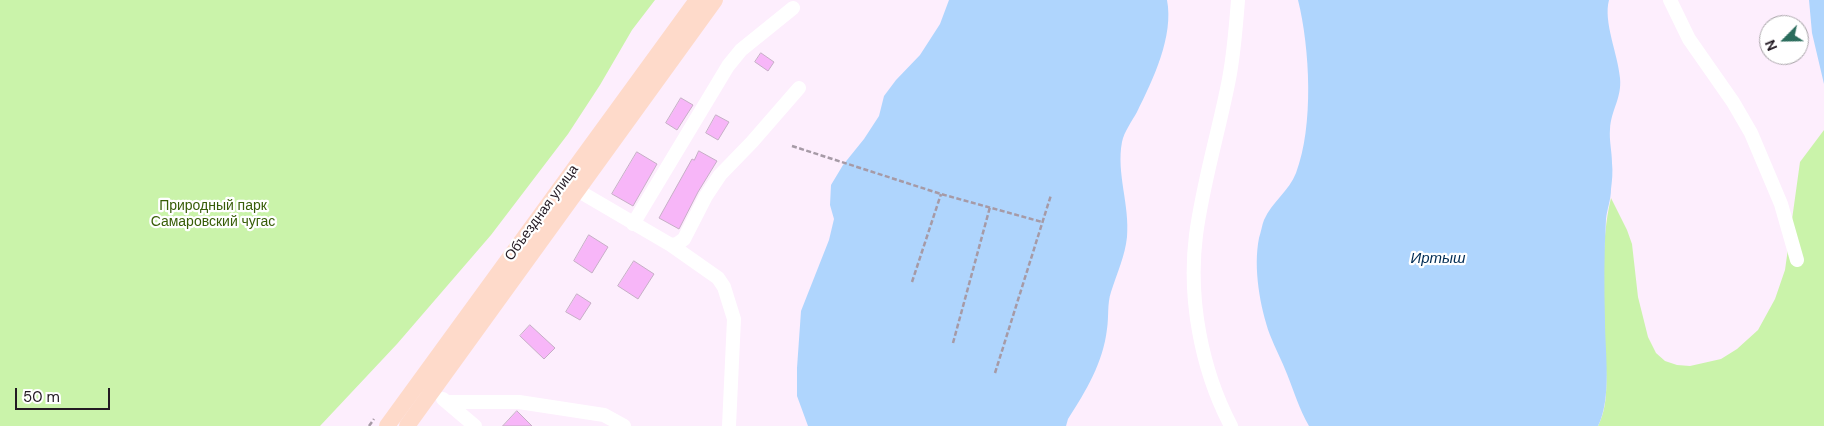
<!DOCTYPE html>
<html>
<head>
<meta charset="utf-8">
<style>
	body { margin:0 }
	#map { position:relative; width:1824px; height:426px; overflow:hidden; background:#fdeefd; font-family:"DM Sans",sans-serif }
	canvas { display:block }
	.north { position:absolute; left:1759px; top:15px; width:50px; height:50px; box-sizing:border-box; background:#fff; border:1px solid #a7a3a7; border-radius:50%; rotate:247deg; font-size:14px; font-weight:700; line-height:20px; text-align:center; color:#231a23 }
	.north::after { content:''; display:block; margin:auto; width:18px; height:22px; background:#2a6c5c; clip-path:polygon(50% 0,100% 100%,50% 72%,0 100%) }
	.scale { position:absolute; left:15px; top:388px; width:95px; height:22px; box-sizing:border-box; border:2px solid #231a23; border-top:0; padding-left:6px; font-size:15px; line-height:18px; white-space:nowrap; color:#231a23; -webkit-text-stroke:4px #fff; paint-order:stroke }
</style>
</head>
<body>
<div id="map">
<canvas width="1824" height="426"></canvas>
<div class="north">N</div>
<div class="scale">50 m</div>
</div>
<script>
const context = document.querySelector('canvas').getContext('2d');
context.lineJoin = 'round';
function fill(path, color) {
  context.fillStyle = color;
  context.fill(path, 'evenodd');
}
function strokePath(path, color, width, dash) {
  context.strokeStyle = color;
  context.lineWidth = width;
  context.lineCap = dash ? 'butt' : 'round';
  context.setLineDash(dash || []);
  context.stroke(path);
}
function write(font, color, halo, rows, align = 'center') {
  context.font = font + ' "DM Sans",sans-serif';
  context.lineWidth = 4.5;
  context.setLineDash([]);
  context.textBaseline = 'middle';
  context.strokeStyle = halo;
  context.fillStyle = color;
  for (const [text, x, y, turn = 0] of rows) {
    context.save();
    context.translate(x, y);
    context.rotate((+turn || 0) * Math.PI / 180);
    context.textAlign = isNaN(turn) ? turn : align;
    if (halo) context.strokeText(text, 0, 0);
    context.fillText(text, 0, 0);
    context.restore();
  }
}
fill(new Path2D(`
	M0,0H655L632,30L600,85L568,134L491,235L397,344L320,426H0Z
	M1824,130V426H1598C1611,401 1605,369 1605,343C1604,297 1600,243 1611,198L1627,230L1632,244L1638,297L1648,337L1656,353L1665,361L1677,365L1690,366L1721,359L1737,349L1758,330L1775,299L1785,270L1800,162Z`), '#caf3aa');
fill(new Path2D(`
	M949,0H1167C1174,36 1153,80 1137,112C1132,121 1124,132 1122,142C1116,173 1130,205 1127,237C1125,256 1117,273 1111,292C1107,304 1109,317 1107,329C1103,363 1086,391 1068,419L1066,426H808L797,396V368L801,311L829,240L834,219L830,205L831,185L843,165L864,139L879,116L884,96L896,80L920,55L940,24Z
	M1298,0H1609C1603,22 1618,54 1620,78C1622,98 1611,110 1610,129C1609,140 1612,152 1612,163C1613,172 1612,181 1611,189C1611,200 1607,209 1606,219C1604,253 1604,287 1605,321C1605,351 1612,399 1598,426H1309C1299,409 1294,391 1287,374C1282,361 1275,348 1270,335C1260,307 1253,268 1259,238C1261,232 1262,225 1264,220C1272,202 1289,191 1296,173C1314,126 1310,48 1298,0Z
	M1809,0H1824V84L1812,33Z`), '#afd5fd');
const building = new Path2D(`
	M761,53L774,62L768,71L755,62Z
	M681,98L693,105L677,130L666,123Z
	M716,115L729,122L718,140L706,133Z
	M699,151L717,161L698,192L679,229L659,218L692,159L694,160Z
	M637,152L657,164L633,206L612,194Z
	M589,235L608,247L592,273L574,261Z
	M634,261L654,274L638,299L618,286Z
	M577,294L591,303L580,320L566,312Z
	M530,325L555,348L544,359L520,336Z
	M517,411L532,426H503Z`);
fill(building, '#f7b6f8');
strokePath(building, '#c6aec6', 1);
strokePath(new Path2D(`
	M792,146L941,194L1042,222
	M912,282L941,194
	M953,343L990,207
	M995,373L1051,195
	M369,426L374,419`), '#a69aa6', 2.5, [5, 2.5]);
strokePath(new Path2D(`
	M1670,0L1689,39L1733,102L1751,133L1781,204L1797,260
	M577,190L671,245L718,278L724,287L734,319L729,426
	M633,224L728,66L741,50L793,8
	M671,245L677,244L684,239L706,196L720,175L752,142L799,88
	M443,399L475,426
	M447,402H519L604,415L624,426
	M1231,426C1201,369 1188,298 1196,235C1203,182 1219,131 1229,79C1234,53 1236,26 1238,0`), '#fff', 14);
strokePath(new Path2D(`
	M387,426L697,0
	M407,426L715,0`), '#fedaca', 16);
write('14px', '#375d07', '#fff', [
	["Природный парк",213,206],
	["Самаровский чугас",213,222]
]);
write('14px', '#231a23', '#fff', [
	["Объездная улица",542,213,-54]
]);
write('italic 15px', '#002c54', '#fff', [
	["Иртыш",1438,259]
]);
</script>
</body>
</html>
